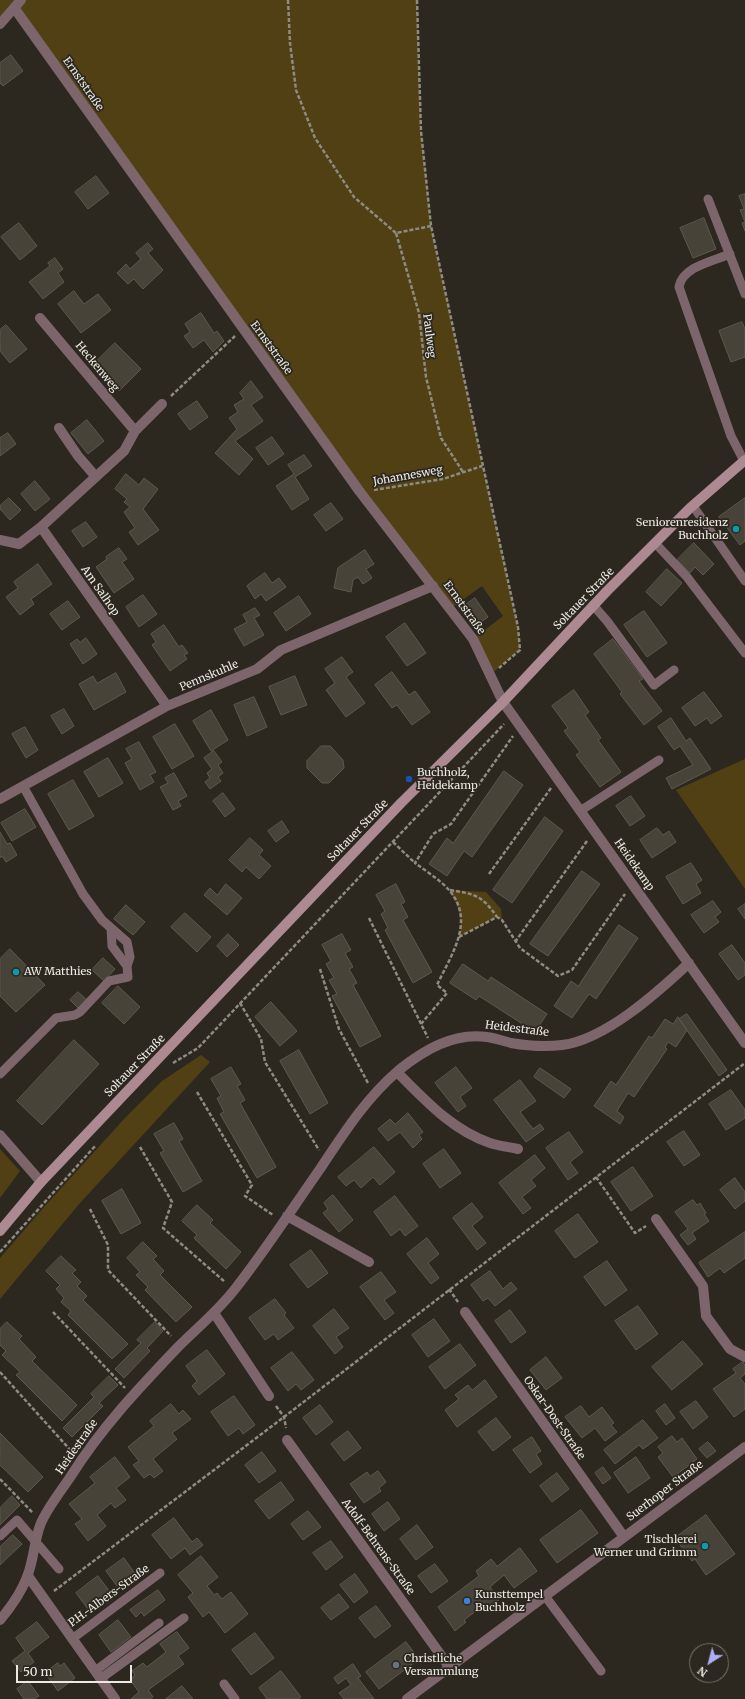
<!DOCTYPE html>
<html>
<head>
<meta charset="utf-8">
<style>
	body { margin:0 }
	#map { position:relative; width:745px; height:1699px; overflow:hidden; background:#2c281f; font-family:Merriweather,serif }
	canvas { display:block }
	.north { position:absolute; left:689px; top:1643px; width:40px; height:40px; box-sizing:border-box; background:#2c281f; border:1px solid #79756d; border-radius:50%; rotate:216deg; font-size:11px; font-weight:700; line-height:16px; text-align:center; color:#ece9e3 }
	.north::after { content:''; display:block; margin:auto; width:14px; height:18px; background:#adaffb; clip-path:polygon(50% 0,100% 100%,50% 72%,0 100%) }
	.scale { position:absolute; left:16px; top:1665px; width:116px; height:18px; box-sizing:border-box; border:2px solid #ece9e3; border-top:0; padding-left:5px; font-size:12px; line-height:14px; white-space:nowrap; color:#ece9e3; -webkit-text-stroke:3px #2c281f; paint-order:stroke }
</style>
</head>
<body>
<div id="map">
<canvas width="745" height="1699"></canvas>
<div class="north">N</div>
<div class="scale">50 m</div>
</div>
<script>
const context = document.querySelector('canvas').getContext('2d');
context.lineJoin = 'round';
function fill(path, color) {
  context.fillStyle = color;
  context.fill(path, 'evenodd');
}
function strokePath(path, color, width, dash) {
  context.strokeStyle = color;
  context.lineWidth = width;
  context.lineCap = dash ? 'butt' : 'round';
  context.setLineDash(dash || []);
  context.stroke(path);
}
function write(font, color, halo, rows, align = 'center') {
  context.font = font + ' Merriweather,serif';
  context.lineWidth = 3.5;
  context.setLineDash([]);
  context.textBaseline = 'middle';
  context.strokeStyle = halo;
  context.fillStyle = color;
  for (const [text, x, y, turn = 0] of rows) {
    context.save();
    context.translate(x, y);
    context.rotate((+turn || 0) * Math.PI / 180);
    context.textAlign = isNaN(turn) ? turn : align;
    if (halo) context.strokeText(text, 0, 0);
    context.fillText(text, 0, 0);
    context.restore();
  }
}
fill(new Path2D(`
	M0,0H417L421,131L431,226L518,627L520,650L490,675L473,639L503,616L482,586L450,609L15,10L0,24Z
	M745,759V889L676,790Z
	M449,890L486,892L501,909L502,920L497,917L459,937C464,919 458,906 449,890Z
	M201,1055L210,1062L80,1203L0,1299V1258L45,1206L125,1118L162,1081Z
	M0,1149L20,1171L0,1198Z`), '#514013');
const building = new Path2D(`
	M11,55L23,71L3,86L0,83V63Z
	M96,176L109,193L88,209L75,192Z
	M745,194V231L742,223L745,222L740,210L744,209L739,196Z
	M704,218L716,249L693,258L680,228Z
	M19,223L37,246L20,260L1,237Z
	M148,243L153,249L148,253L163,270L143,289L134,279L128,284L117,273L126,264L130,269L141,259L136,253Z
	M55,258L63,269L58,273L64,282L43,299L29,282L50,266L48,263Z
	M74,291L84,304L98,294L111,310L81,333L58,304Z
	M201,313L214,333L217,331L224,341L213,352L204,340L193,348L184,336L190,332L185,324Z
	M742,322L745,329V357L731,362L719,331Z
	M6,325L27,349L10,363L0,351V330Z
	M115,343L141,369L119,391L93,365Z
	M251,381L263,397L251,405L263,421L235,441L253,459L239,475L215,453L237,429L229,418L238,412L234,405L244,399L240,393Z
	M197,401L208,417L190,430L178,414Z
	M87,420L104,441L88,454L71,433Z
	M8,433L16,444L0,456V438Z
	M272,437L284,454L268,465L256,448Z
	M304,455L312,466L295,477L309,499L292,510L276,486L294,474L288,465Z
	M126,474L139,485L144,478L158,489L143,509L159,530L138,545L129,532L135,528L124,512L130,507L124,502L127,499L115,489Z
	M35,481L50,499L35,511L21,494Z
	M9,498L21,510L10,520L0,509V506Z
	M745,498V541L740,545L719,517Z
	M331,503L343,519L326,531L314,515Z
	M86,522L97,537L83,547L72,531Z
	M694,543L714,564L703,575L695,567L690,573L677,560Z
	M119,548L127,559L122,562L134,579L114,593L96,567L107,559L106,557Z
	M365,550L374,564L366,569L372,578L363,584L358,577L353,580L351,592L334,588L338,568Z
	M38,564L52,584L31,599L34,604L20,615L6,597L18,588L14,582Z
	M667,569L682,583L661,606L646,592Z
	M265,573L272,583L279,578L286,587L266,601L261,594L255,599L247,586Z
	M143,595L157,614L139,627L126,607Z
	M299,596L311,614L286,631L274,613Z
	M475,598L488,617L477,625L464,606Z
	M68,601L80,617L62,630L50,614Z
	M255,608L260,615L254,618L264,635L244,646L234,629L247,622L243,615Z
	M644,611L667,643L647,657L624,625Z
	M405,623L426,653L407,666L386,637Z
	M164,625L179,647L182,645L188,653L184,655L187,659L170,671L152,645L156,642L151,634Z
	M86,638L97,654L83,664L70,644L77,639L80,642Z
	M613,639L643,679L639,681L662,711L644,725L620,694L622,692L594,654Z
	M342,657L353,672L346,677L365,703L346,717L326,690L335,683L325,669Z
	M392,672L409,695L415,691L430,712L412,725L397,705L392,708L375,685Z
	M116,673L126,692L94,710L79,684L93,676L97,683Z
	M295,676L307,705L281,715L269,687Z
	M574,690L589,712L585,715L601,738L598,740L621,772L600,787L576,755L580,752L564,731L568,728L552,706Z
	M704,692L722,716L711,724L707,718L695,726L682,708Z
	M254,697L267,727L247,736L234,705Z
	M64,709L74,726L62,734L51,716Z
	M211,710L228,740L211,751L193,721Z
	M671,718L686,741L690,738L711,769L672,789L666,778L693,765L680,746L674,750L658,727Z
	M175,724L194,756L172,769L153,737Z
	M25,727L38,750L26,758L12,734Z
	M139,742L156,772L150,775L154,782L140,790L125,763L132,759L126,749Z
	M321,746H330L343,760L344,768L329,783H322L307,768V761Z
	M214,751L222,762L218,765L223,773L218,777L221,781L210,789L205,782L210,778L207,773L212,769L204,758Z
	M108,758L123,783L99,797L84,772Z
	M504,771L523,785L472,857L464,851L447,876L429,864L447,838L453,843Z
	M174,773L187,796L178,801L181,806L173,810L160,787L168,783L165,778Z
	M73,780L94,816L69,830L48,794Z
	M223,793L235,809L225,817L213,801Z
	M631,796L645,816L630,826L616,806Z
	M25,809L36,827L12,841L1,823Z
	M545,817L563,831L512,903L493,890Z
	M282,821L289,832L276,842L268,831Z
	M657,828L663,835L669,831L676,842L652,858L640,840Z
	M0,832L7,844L10,843L17,855L6,862L2,856L0,858Z
	M250,838L263,850L259,855L271,866L259,879L246,867L242,872L229,860Z
	M691,863L702,880L696,884L701,893L683,904L666,877Z
	M582,871L600,884L548,956L530,944Z
	M226,884L242,898L227,915L204,895L210,888L217,895Z
	M396,884L405,902L401,904L408,917L403,920L432,972L413,983L385,930L388,928L381,914L385,911L376,895Z
	M713,901L721,912L715,917L719,922L704,933L691,915Z
	M745,904V919L738,909Z
	M126,905L145,922L133,935L114,919Z
	M185,913L211,937L197,952L171,927Z
	M619,925L638,938L596,999L589,994L572,1018L554,1006L571,981L578,986Z
	M228,934L239,945L227,957L217,946Z
	M342,934L351,950L345,953L353,967L349,969L357,983L353,985L381,1036L360,1047L332,996L337,994L329,980L334,978L326,964L331,961L322,945Z
	M732,945L745,963V975L738,980L719,954Z
	M10,949L45,985L16,1012L0,996V959Z
	M103,958L115,969L104,981L92,970Z
	M463,964L488,981L491,977L547,1014L535,1032L479,996L476,1000L450,983Z
	M118,986L140,1007L124,1024L102,1003Z
	M78,992L87,1000L79,1009L70,1000Z
	M271,1002L297,1031L280,1046L255,1017Z
	M687,1014L727,1070L719,1076L679,1019Z
	M678,1017L687,1030L676,1047L668,1042L665,1047L667,1049L634,1097L628,1093L617,1111L624,1117L620,1124L594,1106L611,1081L616,1085L649,1036L652,1038L665,1019L673,1024Z
	M74,1040L99,1064L42,1125L17,1101Z
	M299,1050L328,1103L310,1114L280,1061Z
	M231,1067L241,1084L237,1086L245,1100L240,1103L276,1167L257,1178L220,1114L224,1112L217,1098L221,1096L211,1079Z
	M456,1067L472,1088L460,1097L466,1106L458,1112L435,1083Z
	M540,1068L571,1089L564,1098L534,1077Z
	M520,1080L536,1101L520,1112L533,1129L540,1124L544,1129L526,1142L494,1100Z
	M731,1090L745,1110V1118L726,1130L709,1104Z
	M408,1113L423,1132L419,1135L422,1139L413,1148L400,1132L388,1141L378,1129L390,1119L395,1124Z
	M174,1123L183,1139L179,1141L202,1181L183,1192L160,1153L164,1151L154,1134Z
	M684,1131L700,1155L684,1166L667,1142Z
	M569,1132L583,1152L570,1162L578,1173L568,1180L546,1148Z
	M374,1147L395,1172L380,1185L373,1177L361,1188L354,1180L346,1186L338,1177Z
	M444,1149L461,1173L440,1188L423,1164Z
	M535,1155L545,1168L531,1180L536,1186L522,1197L531,1208L523,1214L499,1183Z
	M633,1167L653,1196L631,1211L611,1182Z
	M735,1178L745,1192V1201L735,1209L720,1190Z
	M122,1189L141,1223L121,1234L102,1201Z
	M333,1195L353,1220L339,1232L323,1213L328,1209L324,1203Z
	M395,1196L418,1226L405,1236L400,1229L391,1236L374,1212Z
	M693,1200L697,1205L700,1203L706,1213L704,1214L709,1221L692,1233L696,1239L688,1245L680,1235L688,1229L675,1212Z
	M472,1203L483,1217L472,1226L486,1243L477,1250L453,1218Z
	M197,1205L213,1220L210,1223L241,1252L226,1269L194,1238L197,1235L182,1221Z
	M578,1214L598,1242L575,1258L555,1231Z
	M745,1232V1258L724,1273L720,1268L708,1277L699,1263Z
	M427,1238L439,1254L428,1263L439,1278L431,1284L407,1254Z
	M143,1242L157,1256L153,1259L164,1271L160,1275L192,1307L176,1322L145,1290L148,1287L136,1275L140,1272L127,1258Z
	M311,1250L328,1273L308,1288L290,1265Z
	M61,1256L76,1270L72,1273L81,1282L77,1286L87,1296L83,1300L128,1344L112,1359L68,1315L71,1311L61,1302L64,1298L56,1289L60,1285L46,1271Z
	M607,1261L627,1290L605,1306L584,1277Z
	M490,1271L503,1289L511,1282L517,1289L495,1306L488,1298L483,1301L471,1285Z
	M381,1272L396,1292L384,1300L394,1313L385,1320L360,1287Z
	M275,1299L286,1313L284,1315L294,1328L278,1340L274,1334L265,1340L249,1318Z
	M638,1306L658,1334L636,1350L615,1321Z
	M334,1309L349,1328L336,1337L343,1347L335,1354L313,1326Z
	M510,1310L526,1332L511,1343L495,1321Z
	M434,1319L450,1341L428,1357L412,1335Z
	M7,1322L22,1336L19,1339L36,1357L32,1361L77,1405L62,1421L16,1375L20,1372L2,1355L6,1351L0,1345V1329Z
	M155,1322L163,1331L147,1348L150,1351L124,1378L115,1369L141,1343L137,1340Z
	M683,1341L703,1364L672,1390L652,1367Z
	M460,1344L476,1365L445,1389L429,1367Z
	M207,1350L225,1374L199,1395L192,1386L197,1381L186,1366Z
	M292,1352L314,1380L301,1390L296,1384L288,1391L271,1368Z
	M546,1357L562,1378L546,1390L530,1370Z
	M743,1362L745,1365V1374L740,1378L745,1384V1409L734,1417L713,1389L736,1373L733,1369Z
	M109,1376L118,1385L99,1403L103,1406L72,1437L63,1428L94,1397L91,1394Z
	M485,1380L497,1397L457,1427L445,1410L459,1399L455,1395L468,1385L472,1390Z
	M234,1396L255,1425L243,1434L239,1428L228,1436L211,1412Z
	M696,1401L708,1417L693,1429L680,1412Z
	M171,1404L179,1414L183,1410L191,1419L172,1433L177,1439L153,1459L163,1471L154,1478L150,1474L144,1478L133,1465L139,1461L128,1447L154,1426L150,1421Z
	M665,1404L675,1418L666,1425L656,1411Z
	M320,1405L333,1422L316,1435L303,1418Z
	M581,1406L589,1417L602,1407L614,1423L611,1425L617,1432L605,1441L595,1428L582,1438L565,1417Z
	M496,1418L511,1437L493,1451L478,1432Z
	M643,1420L658,1438L643,1449L639,1445L615,1464L604,1450Z
	M348,1431L361,1448L344,1461L331,1444Z
	M0,1433L43,1477L28,1492L0,1465Z
	M672,1436L677,1442L682,1438L697,1459L673,1477L658,1457L663,1453L658,1447Z
	M532,1437L541,1451L536,1454L542,1464L530,1473L513,1450Z
	M708,1442L716,1451L707,1458L699,1449Z
	M262,1452L276,1471L259,1483L245,1465Z
	M115,1457L130,1477L116,1488L126,1500L115,1508L111,1503L97,1515L106,1526L88,1541L75,1524L82,1519L69,1504L95,1483L90,1477Z
	M636,1457L650,1478L628,1493L614,1473Z
	M603,1467L611,1478L603,1484L595,1473Z
	M378,1471L386,1482L379,1488L381,1491L364,1503L350,1484L367,1472L370,1476Z
	M557,1473L569,1489L552,1502L540,1486Z
	M281,1482L294,1500L269,1519L255,1501Z
	M12,1496L20,1505L0,1525V1508Z
	M388,1502L400,1519L384,1531L372,1514Z
	M581,1510L598,1533L557,1563L540,1540Z
	M308,1511L321,1527L303,1540L291,1524Z
	M706,1515L735,1554L706,1575L695,1559L692,1561L675,1538Z
	M174,1518L192,1542L197,1538L203,1545L190,1555L185,1548L171,1559L152,1535Z
	M417,1525L433,1547L416,1560L400,1539Z
	M13,1535L22,1544L0,1565V1547Z
	M331,1541L343,1557L326,1570L313,1553Z
	M520,1548L537,1571L514,1588L504,1575L490,1587L499,1600L487,1609L484,1605L464,1620L466,1622L455,1631L438,1607L479,1576L476,1571L491,1559L497,1566Z
	M201,1556L218,1577L207,1586L214,1595L217,1593L222,1599L231,1592L248,1614L225,1633L209,1612L203,1617L188,1597L193,1593L178,1575Z
	M124,1558L135,1574L117,1586L106,1571Z
	M435,1564L448,1581L431,1593L418,1576Z
	M355,1574L368,1592L354,1603L340,1585Z
	M98,1576L110,1592L88,1609L76,1593Z
	M158,1590L165,1600L144,1616L141,1612L136,1617L130,1610Z
	M339,1594L349,1607L331,1620L321,1608Z
	M376,1606L391,1626L375,1638L359,1618Z
	M118,1620L131,1637L111,1652L99,1635Z
	M37,1622L49,1637L28,1653L34,1662L21,1672L12,1661L25,1651L16,1638Z
	M177,1632L189,1648L178,1656L184,1664L148,1690L153,1697L151,1699H131L139,1692L130,1680L135,1675L132,1671L143,1663L147,1667L166,1652L160,1644Z
	M255,1633L274,1658L251,1675L232,1650Z
	M406,1642L419,1659L379,1689L366,1672Z
	M58,1663L60,1666L64,1663L75,1678L58,1691L45,1673Z
	M353,1664L361,1676L358,1678L374,1699H344L339,1693L351,1685L346,1678L338,1684L334,1678Z
	M281,1671L301,1697L298,1699H267L259,1688Z
	M28,1681L39,1696L34,1699H24L17,1689Z
	M182,1686L193,1699H166Z`);
fill(building, '#474339');
strokePath(building, '#5d594e', 1);
strokePath(new Path2D(`
	M288,0L290,43L296,90L315,138L354,197L396,233
	M417,0L421,131L431,226L518,627L520,650L499,668
	M431,226L396,233L419,313L426,377L441,438L463,472
	M171,396L235,336
	M374,490L443,479L482,466
	M393,842L415,863
	M489,874L551,788
	M450,890C474,894 482,895 497,917
	M369,918L428,1038
	M459,937L497,917L502,920L520,948L558,976L572,970L625,894
	M515,942L587,841
	M320,969L339,1029L368,1083
	M240,1003L261,1039L265,1062L319,1150
	M421,1024L447,993L437,985C451,955 476,921 449,890C440,880 426,871 415,863L433,834L451,824L513,736
	M173,1063L198,1048L504,724
	M197,1092L252,1185L245,1196L273,1215
	M140,1147L172,1202L163,1228L225,1282
	M596,1177L635,1233L646,1226
	M90,1209L108,1245V1270L171,1336
	M0,1252L96,1145
	M449,1289L458,1302
	M53,1312L125,1388
	M0,1372L73,1453
	M276,1406L284,1417L286,1428
	M0,1479L33,1513
	M54,1591L284,1417L745,1063`), '#8e8b83', 2.5, [4, 2]);
strokePath(new Path2D(`
	M708,199L745,294
	M730,254C713,261 682,267 679,287L731,436L744,461
	M693,506L745,581
	M655,543L687,577L745,653
	M593,605L607,621L654,685L674,670
	M580,811L659,760
	M111,928L112,946L127,966
	M0,1074L56,1018L75,1015L80,1012L109,981L128,977L127,966L130,957L127,942L102,920L83,894L23,786
	M0,1536L17,1520L59,1569
	M545,1596L601,1671
	M72,1639L160,1573
	M95,1671L159,1623
	M100,1679L184,1618
	M224,1684L235,1699`), '#7d666b', 9);
strokePath(new Path2D(`
	M15,9L360,492L473,639L503,702L745,1043
	M0,24L21,0
	M40,318L135,431
	M59,428L78,456L96,477
	M41,527L124,451L135,431L162,404
	M0,540L19,544L41,527L167,706
	M0,799L167,706L257,669L281,650L433,586
	M397,1072C425,1100 452,1130 490,1143C499,1146 509,1147 518,1149
	M0,1135L41,1182
	M287,1216L369,1262
	M656,1219L703,1286L706,1316L730,1349L745,1357
	M465,1312L624,1537
	M214,1313L269,1396
	M287,1440L450,1668
	M28,1576L115,1699
	M0,1620C11,1607 21,1593 27,1577C34,1560 34,1540 41,1523C48,1507 61,1491 71,1476C101,1428 139,1388 178,1347C197,1328 218,1311 235,1289C265,1251 292,1209 320,1169C344,1133 366,1098 399,1070C424,1050 454,1032 487,1037C495,1038 503,1041 511,1043C528,1046 546,1047 562,1045C605,1040 658,992 689,963
	M407,1699L745,1447`), '#7d666b', 10);
strokePath(new Path2D(`
	M0,1231L41,1182L401,803L503,702L607,591L690,508L745,460`), '#ad8991', 10);
for (const [x, y, r, color] of [
	[736,529,4,"#0f9aa8"],
	[409,779,4,"#1a4fb4"],
	[16,972,4,"#0f9aa8"],
	[705,1546,4,"#0f9aa8"],
	[467,1601,4,"#3f7fe0"],
	[396,1665,4,"#6b7280"]
]) {
  const dot = new Path2D();
  dot.arc(x, y, r, 0, 2 * Math.PI);
  context.fillStyle = color;
  context.fill(dot);
  strokePath(dot, '#2c281f', 1.5);
}
write('11px', '#ece9e3', '#2c281f', [
	["Ernststraße",83,84,55],
	["Paulweg",429,336,83],
	["Ernststraße",271,348,54],
	["Heckenweg",97,367,50],
	["Johannesweg",408,476,-10],
	["Am Salhop",100,591,55],
	["Soltauer Straße",584,599,-46],
	["Ernststraße",464,608,54],
	["Pennskuhle",209,676,-23],
	["Soltauer Straße",358,831,-46],
	["Heidekamp",634,865,55],
	["Heidestraße",517,1029,7],
	["Soltauer Straße",135,1066,-46],
	["Oskar-Dost-Straße",554,1418,55],
	["Heidestraße",77,1447,-55],
	["Suerhoper Straße",665,1491,-37],
	["Adolf-Behrens-Straße",378,1547,54],
	["P.H.-Albers-Straße",109,1596,-36]
]);
write('11px', '#ece9e3', '#2c281f', [
	["Seniorenresidenz",728,523,"right"],
	["Buchholz",728,536,"right"],
	["Buchholz,",417,773],
	["Heidekamp",417,786],
	["AW Matthies",24,972],
	["Tischlerei",697,1540,"right"],
	["Werner und Grimm",697,1553,"right"],
	["Kunsttempel",475,1595],
	["Buchholz",475,1608],
	["Christliche",404,1659],
	["Versammlung",404,1672]
], 'left');
</script>
</body>
</html>
